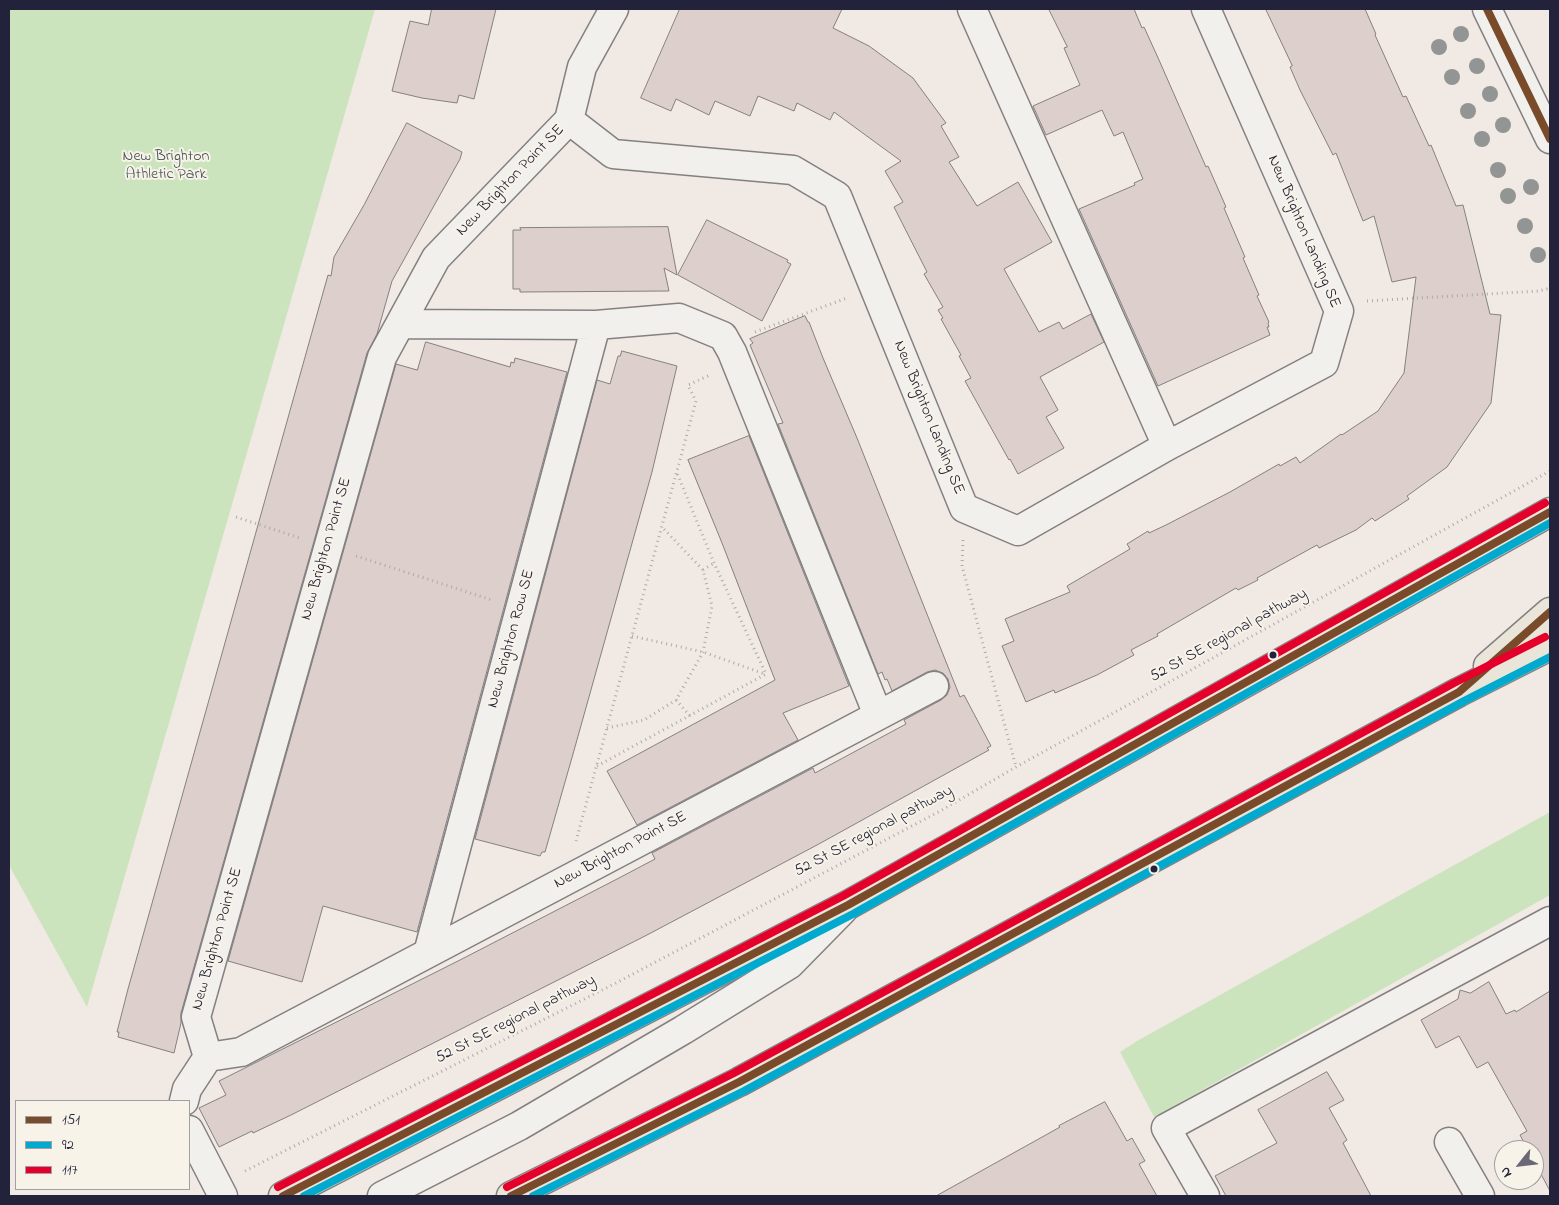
<!DOCTYPE html>
<html>
<head>
<meta charset="utf-8">
<style>
	body { margin:0 }
	#map { position:relative; width:1559px; height:1205px; overflow:hidden; background:#f1e9e3; font-family:"Indie Flower",sans-serif }
	canvas { display:block }
	.frame { position:absolute; inset:0; border:10px solid #22223b; pointer-events:none }
	.legend { position:absolute; left:15px; top:1100px; width:175px; height:90px; box-sizing:border-box; background:#f7f3e8; border:1px solid #a29fa3; margin:0; padding:6px 9px; list-style:none; font-size:15px; color:#22223b }
	.legend li { display:flex; align-items:center; gap:10px; height:25px }
	.legend b { width:25px; border:1px solid #a29fa3 }
	.north { position:absolute; left:1494px; top:1140px; width:50px; height:50px; box-sizing:border-box; background:#f7f3e8; border:1px solid #a29fa3; border-radius:50%; rotate:241deg; font-size:14px; font-weight:700; line-height:20px; text-align:center; color:#22223b }
	.north::after { content:''; display:block; margin:auto; width:18px; height:22px; background:#6a6876; clip-path:polygon(50% 0,100% 100%,50% 72%,0 100%) }
</style>
</head>
<body>
<div id="map">
<canvas width="1559" height="1205"></canvas>
<div class="frame"></div>
<ul class="legend">
<li><b style="height:6px;background:#7a4b2a"></b>151</li>
<li><b style="height:6px;background:#00a9ce"></b>92</li>
<li><b style="height:6px;background:#e4002b"></b>117</li>
</ul>
<div class="north">N</div>
</div>
<script>
const context = document.querySelector('canvas').getContext('2d');
context.lineJoin = 'round';
function fill(path, color) {
  context.fillStyle = color;
  context.fill(path, 'evenodd');
}
function strokePath(path, color, width, dash) {
  context.strokeStyle = color;
  context.lineWidth = width;
  context.lineCap = dash ? 'butt' : 'round';
  context.setLineDash(dash || []);
  context.stroke(path);
}
function write(font, color, halo, rows, align = 'center') {
  context.font = font + ' "Indie Flower",sans-serif';
  context.lineWidth = 4;
  context.setLineDash([]);
  context.textBaseline = 'middle';
  context.strokeStyle = halo;
  context.fillStyle = color;
  for (const [text, x, y, turn = 0] of rows) {
    context.save();
    context.translate(x, y);
    context.rotate((+turn || 0) * Math.PI / 180);
    context.textAlign = isNaN(turn) ? turn : align;
    if (halo) context.strokeText(text, 0, 0);
    context.fillText(text, 0, 0);
    context.restore();
  }
}
fill(new Path2D(`
	M9,9H375L87,1007L9,865Z
	M1550,812V895L1154,1117L1120,1052L1137,1041Z`), '#cce4be');
const building = new Path2D(`
	M432,9H496L474,99L459,95L457,103L422,98L392,91L410,21L428,25Z
	M680,9H842L833,28L869,46L913,78L946,123L941,126L959,157L949,162L977,206L1018,182L1052,242L1004,269L1039,332L1059,322L1063,329L1091,314L1104,342L1040,377L1058,410L1046,417L1064,448L1018,474L1010,459L1009,460L965,381L971,378L959,356L961,355L941,319L943,318L938,310L943,307L924,274L927,272L894,207L903,202L885,171L901,161L834,112L830,120L797,103L794,111L758,96L750,116L715,101L709,115L676,99L671,111L641,98Z
	M1049,9H1134L1142,28L1144,27L1159,60L1206,167L1208,166L1226,207L1224,208L1245,257L1243,258L1259,295L1257,296L1269,322L1268,323L1269,327H1267L1270,335L1158,386L1079,209L1135,185L1134,183L1143,179L1123,132L1114,136L1102,110L1046,135L1033,106L1080,85L1064,48L1067,47Z
	M1266,9H1365L1376,34L1375,35L1403,97L1406,96L1429,146L1431,145L1456,206L1463,205L1490,314L1501,315L1491,403L1447,467L1407,496L1409,499L1375,521L1372,518L1356,530L1319,548L1317,545L1257,578L1258,580L1238,590L1236,588L1157,634L1158,636L1131,650L1134,655L1097,675L1055,693L1054,690L1026,702L1002,646L1014,641L1005,619L1070,592L1067,586L1130,549L1127,544L1148,531L1149,533L1166,525L1230,492L1279,464L1280,466L1296,457L1300,463L1341,434L1342,435L1378,411L1404,373L1416,277L1392,282L1374,216L1363,221L1336,153L1333,155L1300,90L1290,67L1292,66Z
	M407,123L462,152L460,159L392,281L377,334L367,353L181,1013V1023L174,1053L118,1037L119,1032H117L128,989L328,275L331,276L334,257L364,205Z
	M707,220L788,260L787,262L791,264L762,321L678,275Z
	M668,227L677,275L664,268L669,291L520,292V289H513V230H521L520,228Z
	M805,316L808,322H809L823,358L857,438L960,697L964,695L991,746L987,748L989,750L817,845L647,935L291,1115L253,1133L252,1131L219,1147L199,1108L226,1095L219,1081L460,960L619,878L655,859L652,853L813,768L815,773L906,724L904,720L941,700L947,695L950,687L948,679L943,673L935,670L927,672L892,691L887,679L885,680L882,672L878,674L778,424L783,423L750,345L753,343L750,339Z
	M426,342L510,367L511,362L514,363L515,358L567,372L417,932L323,906L302,982L228,961L396,364L417,370Z
	M622,351L677,366L652,472L573,754L545,852H542L540,856L475,839L597,380L610,384L618,356H620Z
	M749,436L849,686L783,713L798,740L637,825L607,771L775,680L722,543L688,460Z
	M1489,982L1506,1014L1515,1010L1516,1012L1550,991V1191L1534,1161V1150H1528L1520,1135L1527,1131L1488,1062L1477,1068L1459,1036L1436,1048L1421,1020L1458,999L1460,990L1470,993Z
	M1327,1072L1344,1100L1329,1108L1347,1140L1343,1143L1371,1196H1226L1215,1176L1277,1143L1258,1110Z
	M1105,1102L1127,1141L1132,1138L1145,1161L1139,1164L1157,1196H936L1044,1136L1060,1127L1059,1126Z`);
fill(building, '#dccfcc');
strokePath(building, '#848082', 1);
const minor = new Path2D(`
	M614,9L582,67L569,120L613,154L793,170L837,196L964,508L1018,531L1167,446L1324,363L1339,311L1206,9
	M972,9L1167,446
	M1487,9L1550,139
	M569,120L436,258L382,357L196,1017L208,1057L241,1052L934,686
	M400,324L596,325L679,318L723,336L732,352L878,715
	M428,953L596,325
	M184,1101L187,1089L208,1057
	M189,1130L223,1196
	M1449,1142L1480,1196
	M382,1196L519,1126L683,1030L790,964L843,910
	M1205,1196L1166,1128L1550,921`);
const major = new Path2D(`
	M1488,666L1550,612
	M283,1196L848,905L1550,512
	M511,1196L739,1082L1459,692L1550,646`);
strokePath(minor, '#848082', 31);
strokePath(major, '#848082', 31);
strokePath(new Path2D(`
	M1367,301L1539,291L1550,288
	M755,332L847,298
	M236,517L300,538
	M963,540L962,566L1016,767
	M356,556L492,600
	M703,570L714,563
	M632,636L703,652L765,674
	M676,700L690,716
	M607,728L644,720L676,700L703,652L712,606L703,570L662,527
	M597,766L766,674L714,563L677,473
	M576,841L696,401L688,385L710,375
	M245,1171L616,983L942,810L1016,767L1550,471`), '#adabac', 3, [1, 4]);
strokePath(minor, '#f2f0ec', 28);
strokePath(major, '#eae5d9', 28);
strokePath(new Path2D(`
	M1487,9L1550,139
	M283,1196L848,905L1550,512
	M511,1196L739,1082L1459,692L1550,612`), '#7a4b2a', 8);
strokePath(new Path2D(`
	M304,1196L853,914L1550,523
	M533,1196L744,1091L1464,701L1550,657`), '#00a9ce', 8);
strokePath(new Path2D(`
	M278,1187L843,896L1545,503
	M507,1187L734,1073L1454,683L1545,637`), '#e4002b', 8);
context.fillStyle = '#929594';
for (const [x, y] of [
	[1461,34],
	[1439,47],
	[1477,66],
	[1452,77],
	[1490,94],
	[1468,111],
	[1503,125],
	[1482,139],
	[1498,170],
	[1531,187],
	[1508,196],
	[1525,226],
	[1538,255]
]) {
  context.beginPath();
  context.arc(x, y, 8, 0, 2 * Math.PI);
  context.fill();
}
for (const [x, y, r, color] of [
	[1273,655,4.5,"#22223b"],
	[1154,869,4.5,"#22223b"]
]) {
  const dot = new Path2D();
  dot.arc(x, y, r, 0, 2 * Math.PI);
  context.fillStyle = color;
  context.fill(dot);
  strokePath(dot, '#f7f3e8', 2);
}
write('16px', '#455154', '#f7f3e8', [
	["New Brighton",166,157],
	["Athletic Park",166,175]
]);
write('16px', '#22223b', '#f7f3e8', [
	["New Brighton Point SE",511,181,-46],
	["New Brighton Landing SE",1303,232,67],
	["New Brighton Landing SE",928,418,68],
	["New Brighton Point SE",327,549,-74],
	["52 St SE regional pathway",1229,636,-29],
	["New Brighton Row SE",512,639,-75],
	["52 St SE regional pathway",874,832,-28],
	["New Brighton Point SE",621,851,-28],
	["New Brighton Point SE",218,939,-74],
	["52 St SE regional pathway",516,1020,-27]
]);
</script>
</body>
</html>
